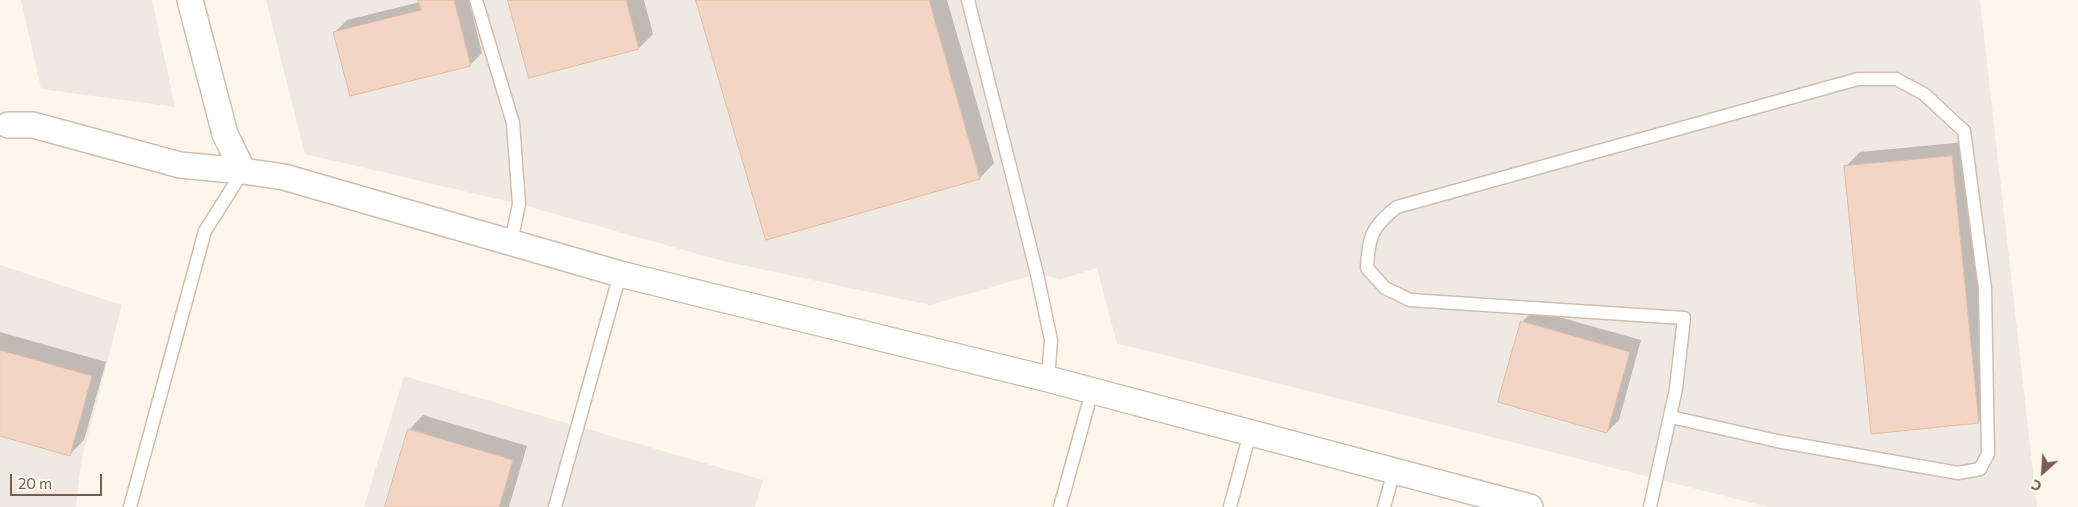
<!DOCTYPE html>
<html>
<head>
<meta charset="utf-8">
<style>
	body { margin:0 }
	#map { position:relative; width:2078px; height:507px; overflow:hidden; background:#fdf6ec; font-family:Commissioner,sans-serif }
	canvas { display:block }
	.north { position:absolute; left:2018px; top:447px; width:50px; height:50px; -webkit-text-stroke:4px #fffaf3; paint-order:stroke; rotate:206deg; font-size:14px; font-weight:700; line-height:20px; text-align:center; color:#7a5c4d }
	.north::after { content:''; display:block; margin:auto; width:18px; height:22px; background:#7a5c4d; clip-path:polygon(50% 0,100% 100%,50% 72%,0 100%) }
	.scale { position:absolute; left:10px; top:474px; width:92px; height:22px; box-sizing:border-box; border:2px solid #7a5c4d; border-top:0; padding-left:6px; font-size:15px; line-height:18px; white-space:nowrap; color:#7a5c4d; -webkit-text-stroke:4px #fffaf3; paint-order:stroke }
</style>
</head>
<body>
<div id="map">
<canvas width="2078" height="507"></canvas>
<div class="north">С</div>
<div class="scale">20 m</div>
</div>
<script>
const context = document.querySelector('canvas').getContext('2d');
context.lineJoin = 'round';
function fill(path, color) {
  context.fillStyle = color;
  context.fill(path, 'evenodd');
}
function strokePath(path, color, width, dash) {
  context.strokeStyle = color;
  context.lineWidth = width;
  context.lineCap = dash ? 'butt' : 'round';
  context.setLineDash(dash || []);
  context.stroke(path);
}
fill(new Path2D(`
	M21,0H152L175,107L41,89Z
	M266,0H1980L2037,507H1768L1170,356L1117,344L1097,268L1061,279L1037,274L930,305L723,261L519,204L305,154Z
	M0,265L122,305L81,462L76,507H0Z
	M404,376L763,480L755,507H364Z`), '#efe9e4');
fill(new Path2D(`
	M420,0H469L482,53L470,65L335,32L347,20L420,2Z
	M509,0H644L653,34L639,48L529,77Z
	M698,0H947L994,163L980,178L766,239Z
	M1965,142L1992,408L1978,422L1845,167L1860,152Z
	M1534,310L1641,340L1619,420L1607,432L1522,322Z
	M0,332L106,362L84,440L69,455L0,435Z
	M423,415L527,446L509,507H386L409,430Z`), '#0003');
const building = new Path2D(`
	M418,0H454L471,66L350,96L333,32L421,10Z
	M508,0H626L639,49L529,78Z
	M696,0H929L980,179L766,240Z
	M1952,156L1979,423L1871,434L1844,166Z
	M1521,321L1630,352L1607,433L1498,402Z
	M0,350L92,376L70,456L0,436Z
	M408,429L513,460L499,507H385Z`);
fill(building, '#f3d5c3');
strokePath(building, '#e6bba3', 1);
const lane = new Path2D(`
	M476,0L513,123L519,204L511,242
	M968,0L1037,274L1051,340L1048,379
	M130,507L205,231L243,171
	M555,507L620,274
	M1060,507L1092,391
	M1230,507L1250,433
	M1384,507L1394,471
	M1650,507L1676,389L1684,318L1410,300L1385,288L1367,268C1368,238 1372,226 1397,207L1858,79H1896L1924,94L1964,131L1985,289L1988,454L1980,469L1958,473L1777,441L1671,417`);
const street = new Path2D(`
	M190,0L225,134L243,171L284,177L620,274L1048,379L1530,507
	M8,125H33L180,165L243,171`);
strokePath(lane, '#d1beb0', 15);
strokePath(street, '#d1beb0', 28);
strokePath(lane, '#fff', 12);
strokePath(street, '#fff', 25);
</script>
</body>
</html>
